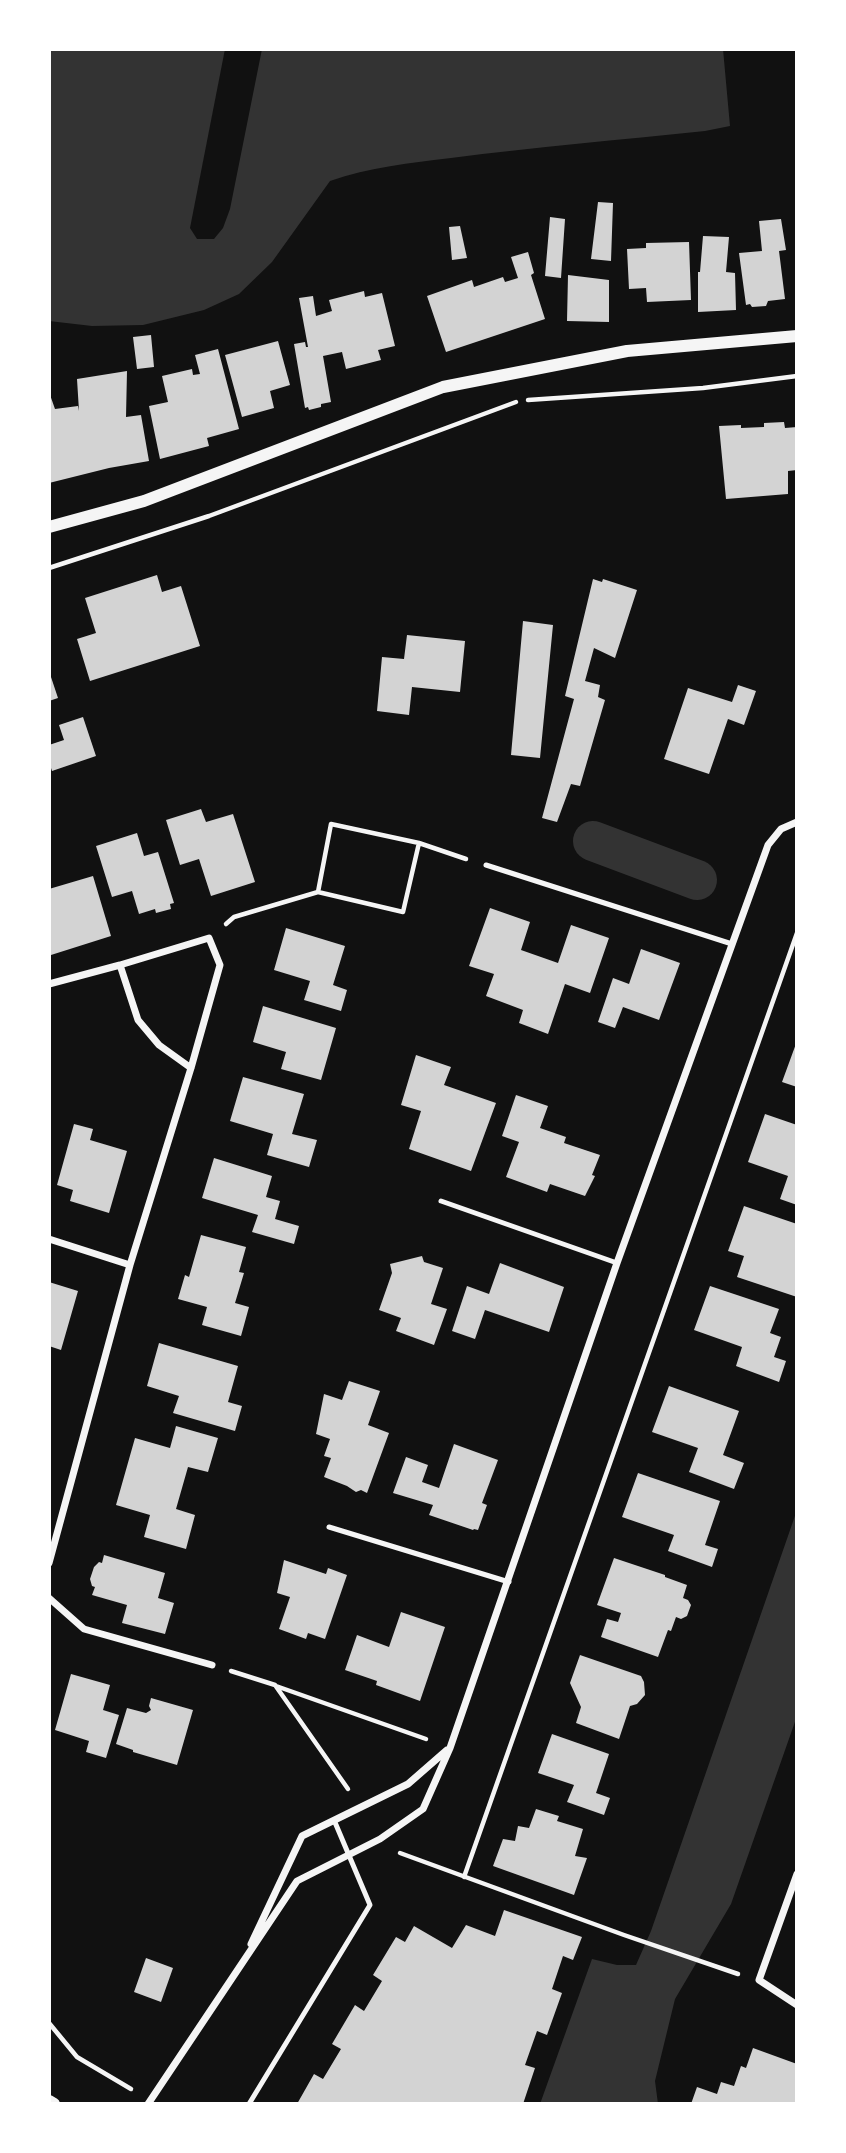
<!DOCTYPE html>
<html>
<head>
<meta charset="utf-8">
<style>
	body { margin:0 }
	#map { position:relative; width:846px; height:2153px; overflow:hidden; background:#111; font-family:"DejaVu Sans",sans-serif }
	canvas { display:block }
	.frame { position:absolute; inset:0; border:51px solid #fff; pointer-events:none }
</style>
</head>
<body>
<div id="map">
<canvas width="846" height="2153"></canvas>
<div class="frame"></div>
</div>
<script>
const context = document.querySelector('canvas').getContext('2d');
context.lineJoin = 'round';
function fill(path, color) {
  context.fillStyle = color;
  context.fill(path, 'evenodd');
}
function strokePath(path, color, width, dash) {
  context.strokeStyle = color;
  context.lineWidth = width;
  context.lineCap = dash ? 'butt' : 'round';
  context.setLineDash(dash || []);
  context.stroke(path);
}
fill(new Path2D(`
	M49,49H723L730,126L705,131C620,140 535,147 451,158C411,163 369,167 330,181L272,262L239,294L204,310L143,325L92,326L49,321Z
	M797,1510V1716L731,1904L675,1999L655,2081L658,2104H540L592,1959L617,1965H636L651,1931Z`), '#333');
fill(new Path2D(`
	M225,49H262L230,209L223,228L214,239H197L190,228Z`), '#111');
strokePath(new Path2D(`
	M593,841L697,880`), '#333', 40);
fill(new Path2D(`
	M598,202L613,203L611,261L591,259Z
	M550,217L565,219L561,278L545,276Z
	M781,219L786,250L779,251L785,299L768,301L766,306L752,307L750,304L746,305L739,253L762,251L759,221Z
	M460,226L467,258L452,260L449,227Z
	M703,236L729,237L726,272L735,273L736,310L698,312V272H700Z
	M689,242L691,300L647,302L646,288L629,289L627,249L646,248V243Z
	M528,252L534,273L531,275L545,319L446,352L427,296L472,280L474,287L503,277L505,282L518,278L511,257Z
	M568,275L609,280V322L567,321Z
	M364,291L365,297L382,293L395,346L378,350L381,360L346,369L342,352L323,356L331,402L321,404V407L309,410L308,407L305,408L294,344L305,342L306,347H308L299,298L313,296L316,316L332,311L329,300Z
	M151,335L154,367L137,369L133,337Z
	M278,341L290,385L270,391L274,408L242,417L225,355Z
	M218,349L239,429L207,438L209,446L160,459L149,406L168,402L162,376L192,369L193,375L200,374L195,355Z
	M127,371L126,417L141,415L149,461L109,468L49,483V392L55,409L78,406L79,411L77,379Z
	M784,422L785,428L797,427V470L788,471V494L726,499L719,426L741,425V428L764,427V423Z
	M157,575L162,592L181,586L200,646L90,681L77,639L96,633L85,598Z
	M593,579L602,582L603,579L637,590L615,658L594,648L585,681L600,685L598,697L605,700L580,786L571,784L557,822L542,818L574,699L565,696Z
	M523,621L553,625L540,758L511,755Z
	M407,635L465,641L460,692L412,687L409,715L377,711L382,657L404,659Z
	M49,671L58,698L49,701Z
	M738,685L756,691L744,725L728,719L709,774L664,759L688,688L732,702Z
	M83,717L96,756L52,771L49,762V745L64,740L59,725Z
	M201,809L206,822L233,814L255,882L211,896L199,859L180,865L166,820Z
	M137,833L144,856L158,852L174,903L170,904L171,909L156,913L155,909L139,914L132,891L112,897L96,846Z
	M93,876L111,936L51,955L49,947V889Z
	M490,908L530,922L521,950L558,963L571,925L609,938L590,993L565,984L548,1034L519,1023L523,1010L486,996L494,974L469,966Z
	M286,928L345,946L333,985L347,990L341,1011L304,1000L310,981L274,970Z
	M641,949L680,963L659,1020L623,1007L615,1028L598,1022L613,978L629,984Z
	M263,1006L336,1028L321,1080L281,1069L286,1052L253,1042Z
	M797,1041V1087L782,1082Z
	M416,1055L451,1067L444,1085L496,1103L471,1171L409,1149L421,1111L401,1105Z
	M243,1077L304,1094L292,1134L317,1140L309,1167L267,1155L273,1134L230,1121Z
	M516,1095L548,1106L540,1128L566,1137L564,1143L600,1155L592,1175L595,1176L585,1196L550,1184L547,1192L506,1177L519,1142L502,1136Z
	M765,1114L797,1125V1205L780,1199L788,1176L748,1162Z
	M74,1124L93,1129L90,1140L127,1151L109,1213L70,1201L73,1190L57,1185Z
	M214,1158L272,1176L266,1197L280,1201L275,1219L299,1226L294,1244L252,1232L258,1215L202,1198Z
	M744,1206L797,1224L795,1245L797,1246V1297L737,1277L744,1256L728,1251Z
	M201,1235L246,1247L239,1272L244,1273L235,1303L249,1307L241,1336L202,1325L207,1307L178,1299L185,1275L189,1277Z
	M422,1256L424,1262L443,1268L431,1304L447,1309L434,1345L396,1331L401,1318L379,1310L392,1273L390,1264Z
	M500,1263L564,1287L549,1332L485,1310L475,1339L452,1331L467,1286L489,1294Z
	M49,1282L78,1291L61,1350L49,1346Z
	M710,1286L779,1309L770,1333L781,1337L774,1357L786,1361L779,1382L736,1366L742,1347L694,1330Z
	M159,1343L238,1366L228,1402L242,1406L235,1431L173,1413L179,1396L147,1386Z
	M349,1381L380,1391L368,1425L389,1433L367,1493L361,1490L356,1492L347,1486L324,1477L331,1458L324,1456L330,1439L316,1434L324,1394L342,1400Z
	M669,1386L739,1411L723,1455L744,1463L734,1489L689,1472L698,1448L652,1432Z
	M176,1426L218,1438L208,1472L188,1467L176,1509L195,1515L186,1549L144,1537L150,1515L116,1505L135,1438L170,1448Z
	M454,1444L498,1460L482,1503L487,1505L478,1530L474,1529L473,1530L429,1515L433,1505L393,1493L406,1457L428,1465L422,1482L439,1488Z
	M638,1473L720,1501L705,1545L718,1549L712,1567L668,1551L674,1535L622,1517Z
	M104,1555L165,1573L158,1598L174,1603L165,1634L122,1623L127,1605L92,1595L95,1587L92,1586L90,1579L94,1567L99,1562L102,1563Z
	M614,1558L665,1575V1577L687,1585L683,1598L688,1600L691,1605L687,1616L681,1619L676,1617L671,1631L668,1630L658,1657L601,1637L607,1619L618,1622L621,1613L597,1605Z
	M284,1560L326,1574L328,1568L347,1575L325,1639L308,1633L306,1639L279,1629L290,1597L277,1593Z
	M401,1612L445,1627L420,1701L376,1685L377,1681L345,1670L357,1635L389,1647Z
	M580,1655L641,1676L644,1682L645,1695L637,1704L630,1706L619,1739L576,1723L581,1707L570,1683Z
	M71,1674L110,1685L103,1710L119,1715L106,1758L86,1752L89,1741L55,1730Z
	M151,1698L193,1710L177,1765L133,1752V1750L116,1744L127,1708L146,1713L151,1710L149,1706Z
	M552,1734L609,1754L596,1793L610,1798L604,1815L567,1802L574,1785L538,1773Z
	M536,1809L559,1816L557,1821L583,1829L575,1856L587,1858L574,1895L493,1866L503,1839L515,1841L518,1826L529,1828Z
	M504,1910L582,1937L573,1960L563,1956L552,1989L562,1993L547,2035L537,2031L525,2065L535,2068L523,2104H297L314,2074L323,2079L341,2049L332,2044L355,2005L364,2011L382,1981L373,1975L396,1937L405,1942L414,1926L452,1948L466,1925L495,1936Z
	M146,1958L173,1968L161,2002L134,1992Z
	M753,2048L797,2064V2104H691L697,2087L717,2094L721,2082L734,2086L741,2066L746,2068Z`), '#d3d3d3');
strokePath(new Path2D(`
	M528,400L703,388L797,376
	M49,568L209,516L516,402
	M318,892L403,912L419,843
	M226,924L234,917L318,892L331,824L419,843L466,859
	M231,1671L275,1685L348,1789
	M276,1686L426,1739
	M400,1853L624,1935L738,1974
	M464,1877L797,933
	M49,2023L77,2057L131,2089`), '#f5f5f5', 4.5);
strokePath(new Path2D(`
	M486,865L732,944
	M441,1201L617,1263
	M329,1527L509,1582
	M249,2104L370,1905L334,1820`), '#f5f5f5', 5);
strokePath(new Path2D(`
	M120,965L138,1020L159,1045L191,1068
	M49,984L120,965L209,938L220,965L191,1068L130,1265L49,1563
	M49,1239L130,1265
	M49,1598L84,1629L212,1665
	M797,1874L759,1980L797,2005
	M251,1944L302,1836L408,1784L447,1750
	M148,2104L297,1881L380,1839L423,1809L450,1748L617,1263L768,845L781,829L797,822`), '#f5f5f5', 7);
strokePath(new Path2D(`
	M49,527L144,501L443,387L627,351L797,336
	M49,2101L54,2104`), '#f5f5f5', 12);
</script>
</body>
</html>
